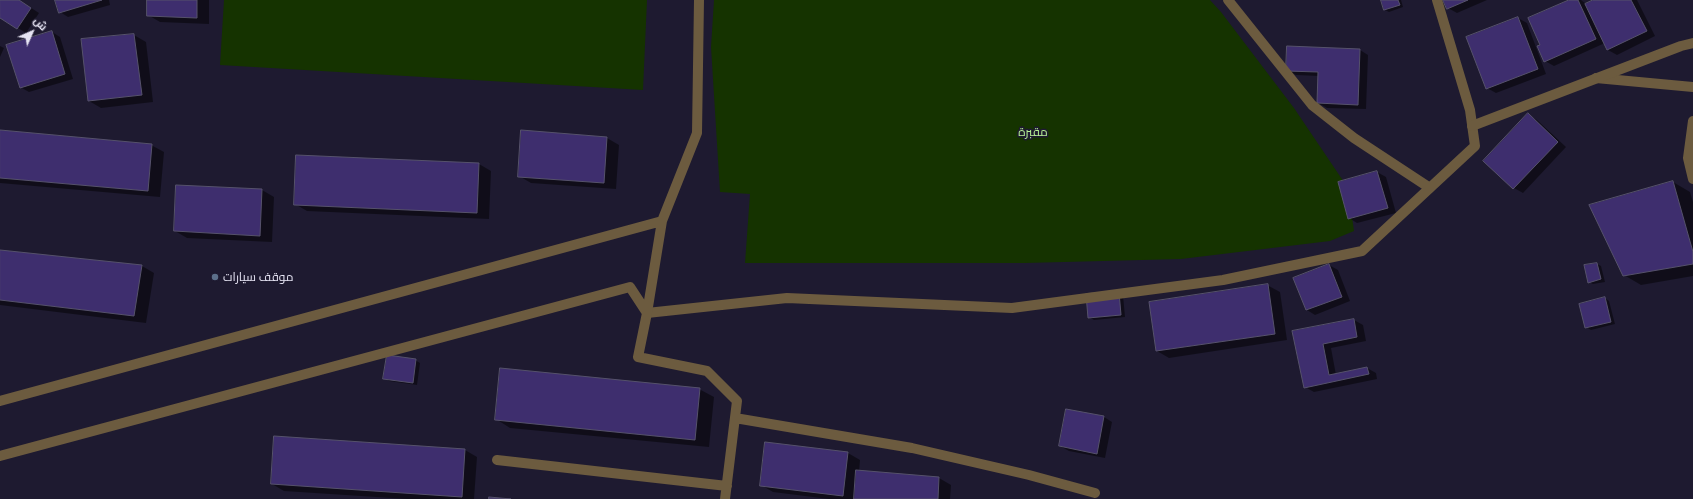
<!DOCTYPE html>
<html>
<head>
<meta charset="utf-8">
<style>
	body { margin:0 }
	#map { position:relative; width:1693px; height:499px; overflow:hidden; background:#1e1a30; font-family:"Public Sans",Cairo,sans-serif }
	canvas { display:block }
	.north { position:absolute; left:12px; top:12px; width:40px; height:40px; -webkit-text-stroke:3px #1e1a30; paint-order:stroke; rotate:45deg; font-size:11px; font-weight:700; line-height:16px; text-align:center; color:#e6e4f3 }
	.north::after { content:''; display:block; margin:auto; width:14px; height:18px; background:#e6e4f3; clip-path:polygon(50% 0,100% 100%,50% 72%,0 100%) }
</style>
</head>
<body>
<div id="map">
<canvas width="1693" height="499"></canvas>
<div class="north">ش</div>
</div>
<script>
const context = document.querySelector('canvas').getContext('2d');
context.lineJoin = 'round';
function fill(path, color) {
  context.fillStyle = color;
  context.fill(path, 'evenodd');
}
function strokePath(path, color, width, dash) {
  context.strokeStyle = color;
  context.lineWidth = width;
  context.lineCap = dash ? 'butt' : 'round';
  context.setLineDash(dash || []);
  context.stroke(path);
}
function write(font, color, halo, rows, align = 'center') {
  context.font = font + ' "Public Sans",Cairo,sans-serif';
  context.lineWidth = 3;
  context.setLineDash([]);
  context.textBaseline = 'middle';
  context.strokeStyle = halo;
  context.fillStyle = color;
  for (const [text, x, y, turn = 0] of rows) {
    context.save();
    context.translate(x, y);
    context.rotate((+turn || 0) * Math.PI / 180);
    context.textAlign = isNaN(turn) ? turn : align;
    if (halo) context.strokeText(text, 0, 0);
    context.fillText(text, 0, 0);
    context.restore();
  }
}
fill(new Path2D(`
	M224,0H647L643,90L220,65Z
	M714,0H1210L1221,12L1294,108L1348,188L1354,231L1330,241L1181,259L1025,263H745L750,194L720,192L711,47Z`), '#153300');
fill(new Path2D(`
	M0,0H19L39,13L26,33L0,17Z
	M56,0H109L110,5L68,17L60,12Z
	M148,0H209V24L160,22L148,15Z
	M1382,0H1401L1403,7L1389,12L1385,10Z
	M1444,0H1487L1457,13L1448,8Z
	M1572,0H1581L1586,4L1596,0H1637L1655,36L1617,55L1608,50L1605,43L1554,66L1545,61Z
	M1518,18L1527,23L1546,74L1496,93L1487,88Z
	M52,32L60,37L73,79L29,92L20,87Z
	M134,35L146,42L153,102L101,108L89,101Z
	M0,46L4,48L0,57Z
	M1360,50L1368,55L1366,109L1327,108L1318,103L1319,76L1296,75L1287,70Z
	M1529,115L1537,120L1566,147L1523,193L1514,188L1485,160Z
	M0,131L151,145L164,152L160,197L0,183Z
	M522,131L607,138L619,145L616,189L531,183L519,176Z
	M479,164L491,171L489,219L307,211L295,204Z
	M1377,172L1386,177L1396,213L1357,223L1349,218Z
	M1673,182L1690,192L1693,202V276L1641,285L1624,275Z
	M177,186L262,190L274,197L272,242L187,238L175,231Z
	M0,251L142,266L154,273L146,323L0,305Z
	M1597,264L1601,266L1605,282L1593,284L1589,282Z
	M1329,265L1338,270L1350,301L1315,315L1307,310Z
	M1267,285L1280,292L1287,340L1169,358L1157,351Z
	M1123,295L1125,317L1094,320L1089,317Z
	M1605,298L1609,301L1615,324L1591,330L1586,327Z
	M1354,320L1363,325L1366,341L1331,348L1336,375L1367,368L1376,373L1377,379L1314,392L1305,387L1294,332Z
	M415,360L420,363L417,385L389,381L385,378Z
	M699,389L714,397L709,447L510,428L496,419Z
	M1104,417L1112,422L1105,458L1069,451L1060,446Z
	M275,437L465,450L477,457L474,499H407L284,491L272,484Z
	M766,443L848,453L860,460L859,472L939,478L951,485L950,499H829L773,492L761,485Z`), '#0007');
const building = new Path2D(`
	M0,0H19L31,8L17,29L0,18Z
	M55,0H102L59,13Z
	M147,0H197V18L147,16Z
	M1381,0H1398L1400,5L1384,10Z
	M1443,0H1468L1447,9Z
	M1569,0H1578L1596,39L1544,62L1537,46L1540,45L1528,18Z
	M1593,0H1631L1647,31L1607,50L1585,4Z
	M1518,17L1538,69L1486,89L1466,37Z
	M52,31L65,74L20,88L6,45Z
	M134,34L142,95L88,101L81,39Z
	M1287,46L1360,49L1358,105L1317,103L1318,72L1286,71Z
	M1528,113L1558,142L1513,189L1483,161Z
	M0,130L152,144L148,191L0,178Z
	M521,130L607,137L604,183L518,177Z
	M296,155L479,163L477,213L294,205Z
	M1377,171L1388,208L1348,219L1338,182Z
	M1673,181L1693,252V264L1623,276L1589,205Z
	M176,185L262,189L260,236L174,231Z
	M0,250L142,265L134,316L0,300Z
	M1597,263L1601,279L1588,283L1584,265Z
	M1329,264L1342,297L1306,310L1293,278Z
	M1268,284L1275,334L1156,351L1149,302Z
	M1119,292L1121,315L1088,318L1086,294Z
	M1605,297L1611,322L1585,328L1579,304Z
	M1354,319L1357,337L1323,344L1329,375L1367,367L1369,374L1304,388L1292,331Z
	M387,355L416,359L413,383L383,379Z
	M500,368L700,388L695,440L495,420Z
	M1066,409L1104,416L1097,454L1059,446Z
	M274,436L465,449L462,497L271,484Z
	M765,442L848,452L843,496L760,486Z
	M856,470L939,477L938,499H854Z
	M489,497L511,499H489Z`);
fill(building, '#3e2e6e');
strokePath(building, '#56526b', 1);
strokePath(new Path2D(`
	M1228,0L1312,105L1354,138L1430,188
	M1596,78L1693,87
	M1693,121L1688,158L1693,179
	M647,313L787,298L1012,308L1223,280L1362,251L1475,146L1470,110L1437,0`), '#6c5b3f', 10);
strokePath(new Path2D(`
	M1472,126L1681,46L1693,43
	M647,313L662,221
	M0,401L662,221L697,133L699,0
	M735,418L912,448L1029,475L1095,493
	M0,456L630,287L647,313L638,357L707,371L737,401L725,499
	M497,460L727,486`), '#6c5b3f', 10);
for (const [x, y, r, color] of [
	[215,277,4,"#5c6f8a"]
]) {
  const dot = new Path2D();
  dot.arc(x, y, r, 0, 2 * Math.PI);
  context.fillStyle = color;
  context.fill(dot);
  strokePath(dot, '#1e1a30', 1.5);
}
write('12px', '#b7f395', '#1e1a30', [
	["مقبرة",1033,132]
]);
write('12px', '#e6e4f3', '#1e1a30', [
	["موقف سيارات",223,277]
], 'left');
</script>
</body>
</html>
